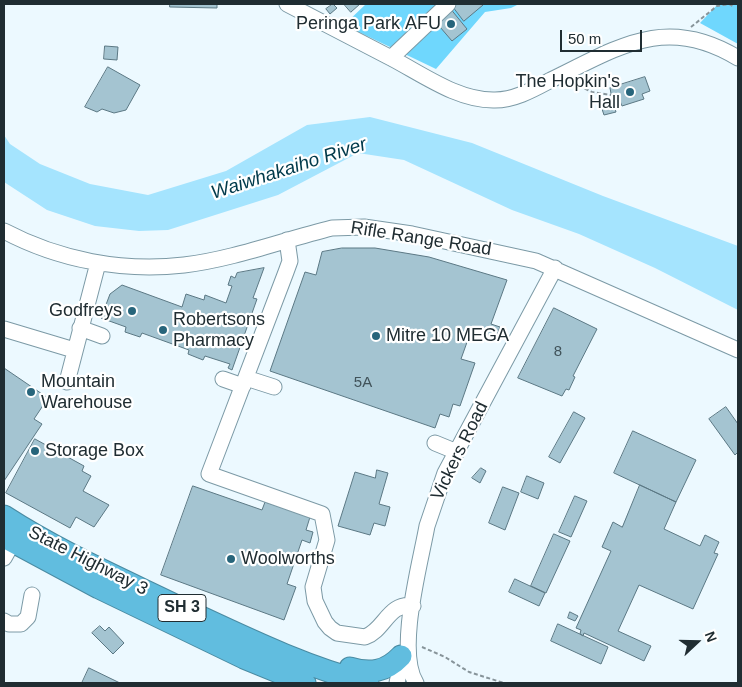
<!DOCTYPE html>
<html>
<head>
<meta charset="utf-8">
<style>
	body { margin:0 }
	#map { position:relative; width:742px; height:687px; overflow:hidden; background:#ecf9ff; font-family:Arial,sans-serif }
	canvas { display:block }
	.frame { position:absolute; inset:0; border:5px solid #202d32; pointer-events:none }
	.north { position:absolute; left:672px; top:617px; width:50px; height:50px; -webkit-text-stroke:4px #fff; paint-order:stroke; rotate:69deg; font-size:14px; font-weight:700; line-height:20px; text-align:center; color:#202d32 }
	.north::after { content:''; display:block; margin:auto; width:18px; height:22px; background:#202d32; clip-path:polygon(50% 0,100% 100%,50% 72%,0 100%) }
	.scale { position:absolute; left:560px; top:30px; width:82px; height:22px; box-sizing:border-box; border:2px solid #202d32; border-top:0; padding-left:6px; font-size:15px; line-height:18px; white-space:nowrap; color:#202d32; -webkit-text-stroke:4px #fff; paint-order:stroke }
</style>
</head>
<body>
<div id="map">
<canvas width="742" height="687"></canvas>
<div class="frame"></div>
<div class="north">N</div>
<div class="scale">50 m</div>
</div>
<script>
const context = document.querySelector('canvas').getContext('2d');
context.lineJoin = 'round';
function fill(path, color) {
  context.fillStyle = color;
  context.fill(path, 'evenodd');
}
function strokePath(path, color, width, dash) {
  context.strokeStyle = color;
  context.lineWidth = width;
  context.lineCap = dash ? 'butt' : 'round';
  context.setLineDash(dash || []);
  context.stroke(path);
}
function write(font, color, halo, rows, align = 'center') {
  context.font = font + ' Arial,sans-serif';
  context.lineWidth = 4.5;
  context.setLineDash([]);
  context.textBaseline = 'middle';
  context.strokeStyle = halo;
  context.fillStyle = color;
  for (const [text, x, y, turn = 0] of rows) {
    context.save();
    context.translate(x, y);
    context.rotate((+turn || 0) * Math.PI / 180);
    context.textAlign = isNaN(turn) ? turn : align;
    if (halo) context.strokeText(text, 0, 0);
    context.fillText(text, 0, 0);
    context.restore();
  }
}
fill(new Path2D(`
	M366,4H519L511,8L485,12L436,69L344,25Z
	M718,4H738V44L700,23Z`), '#6fd7fd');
fill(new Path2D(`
	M370,117L472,143L603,196L738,246V310L655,268L579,234L512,210L404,160L358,153L278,195L168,230L139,231L95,226L47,210L4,182V135L10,144L40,164L90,184L148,195L226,171L307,125Z`), '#a5e4fe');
const building = new Path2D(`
	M170,4H217V8L170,7Z
	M333,4L337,8L330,14L326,9Z
	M344,4H360L351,12Z
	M451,4H482L483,5L464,21Z
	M449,7L467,29L452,41L434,20Z
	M105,46L118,47L117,60L104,59Z
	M108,67L140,85L126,110L114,113L102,109L97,112L85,107Z
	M645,77L650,91L642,94L644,99L622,106L620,101L616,103L614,98L612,99L610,88Z
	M613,102L616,112L604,115L601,106Z
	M342,248H375L429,257L507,280L491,324L500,327L495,340L471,331L461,359L475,363L460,406L453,404L449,417L440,414L435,428L270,371L305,272L316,275L322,252Z
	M264,268L253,298L257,299L232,370L228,368L230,364L205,356L203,360L188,354L189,350L142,333L140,337L125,332L126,327L101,318L110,294L122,285L182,307L186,294L204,300L205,295L226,303L232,286L228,285L231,276L235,278L237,273Z
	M554,308L597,329L573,376L575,377L569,390L566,389L562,396L518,378Z
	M4,368L48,398L34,419L42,424L4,481Z
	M726,407L738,424V452L735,455L709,419Z
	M574,412L585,418L560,463L549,457Z
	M633,431L696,460L676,502L614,473Z
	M35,439L84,466L82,471L91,476L83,491L109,505L94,527L76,517L70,528L6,493Z
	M481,468L486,471L480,483L472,478Z
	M377,470L388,473L379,504L390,507L385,526L374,523L370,535L338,526L355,472L375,478Z
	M527,476L544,483L538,499L521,492Z
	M640,485L676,502L664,529L700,546L705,535L719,542L714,553L718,554L693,609L639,585L618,631L651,646L644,661L584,633L583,636L580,634L581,630L576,628L611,551L602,547L613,522L622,527Z
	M193,486L262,510L265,502L310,517L306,530L313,532L310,543L302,540L287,584L296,587L284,620L161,575Z
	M503,487L519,493L505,530L489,523Z
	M575,496L587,501L571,537L559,532Z
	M554,534L570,541L546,593L531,586Z
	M515,579L545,593L539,606L509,592Z
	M570,612L578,616L575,621L568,618Z
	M558,624L608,647L601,664L551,641Z
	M100,626L105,631L109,627L124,643L113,654L92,633Z
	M89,668L120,683H82Z`);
fill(building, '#a4c4d1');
strokePath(building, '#5b7884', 1);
const minor = new Path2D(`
	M287,4C321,22 356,40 391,58C422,74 458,101 495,100C515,100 534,89 551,80C619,47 666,14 738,58
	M391,58L448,4
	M4,231C59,260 122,272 184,265C234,259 283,240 332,228L364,227L412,234L536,261L738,350
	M287,240L290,261L286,272L209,474L322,514L327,540L313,587L315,601L325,622L330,628L337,633L365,637C385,630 388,602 413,606
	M80,328L102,336
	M4,329L74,350
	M246,378L274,387
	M223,379L243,386
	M67,382L98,263
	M435,443L457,452
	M4,558L18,533
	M4,621L9,624H21L28,617L32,595
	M397,683L403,653
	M416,683C396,651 420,565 427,526L445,473L555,268`);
const highway = new Path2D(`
	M4,516C58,551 117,577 175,605C238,634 301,666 368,683
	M4,537L99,588L244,658L305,683
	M350,668C370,674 386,672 401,656`);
strokePath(minor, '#7c9aa6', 17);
strokePath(highway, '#4a8ba2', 23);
strokePath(new Path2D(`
	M691,27L717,6L729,4L734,7
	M573,83L592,92L611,95
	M422,647L445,657L469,672L504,683`), '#87949a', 2, [4, 2.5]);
strokePath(minor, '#fff', 15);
strokePath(highway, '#61bddf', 21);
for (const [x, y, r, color] of [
	[451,24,5,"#27657b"],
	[630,92,5,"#27657b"],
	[132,311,5,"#27657b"],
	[163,330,5,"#27657b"],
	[376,336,5,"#27657b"],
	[31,392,5,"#27657b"],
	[35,451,5,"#27657b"],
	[231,559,5,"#27657b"]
]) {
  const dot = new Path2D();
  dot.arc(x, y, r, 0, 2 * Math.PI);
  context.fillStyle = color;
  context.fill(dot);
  strokePath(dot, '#fff', 2);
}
write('15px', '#41535a', null, [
	["8",558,352],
	["5A",363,383]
]);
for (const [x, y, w] of [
	[182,608,48]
]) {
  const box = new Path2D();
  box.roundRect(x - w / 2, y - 13.5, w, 27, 4);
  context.fillStyle = '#fff';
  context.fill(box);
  strokePath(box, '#202d32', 1);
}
write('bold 16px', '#202d32', null, [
	["SH 3",182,608]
]);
write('18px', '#202d32', '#fff', [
	["Peringa Park AFU",441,24,"right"],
	["The Hopkin's",620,82,"right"],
	["Hall",620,103,"right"],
	["Godfreys",122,311,"right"],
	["Robertsons",173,320],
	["Pharmacy",173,341],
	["Mitre 10 MEGA",386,336],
	["Mountain",41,382],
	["Warehouse",41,403],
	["Storage Box",45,451],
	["Woolworths",241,559]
], 'left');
write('18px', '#202d32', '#fff', [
	["Rifle Range Road",421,239,9],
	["Vickers Road",460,451,-64],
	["State Highway 3",88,561,27]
]);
write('italic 19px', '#013a4b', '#fff', [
	["Waiwhakaiho River",289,169,-18]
]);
</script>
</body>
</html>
